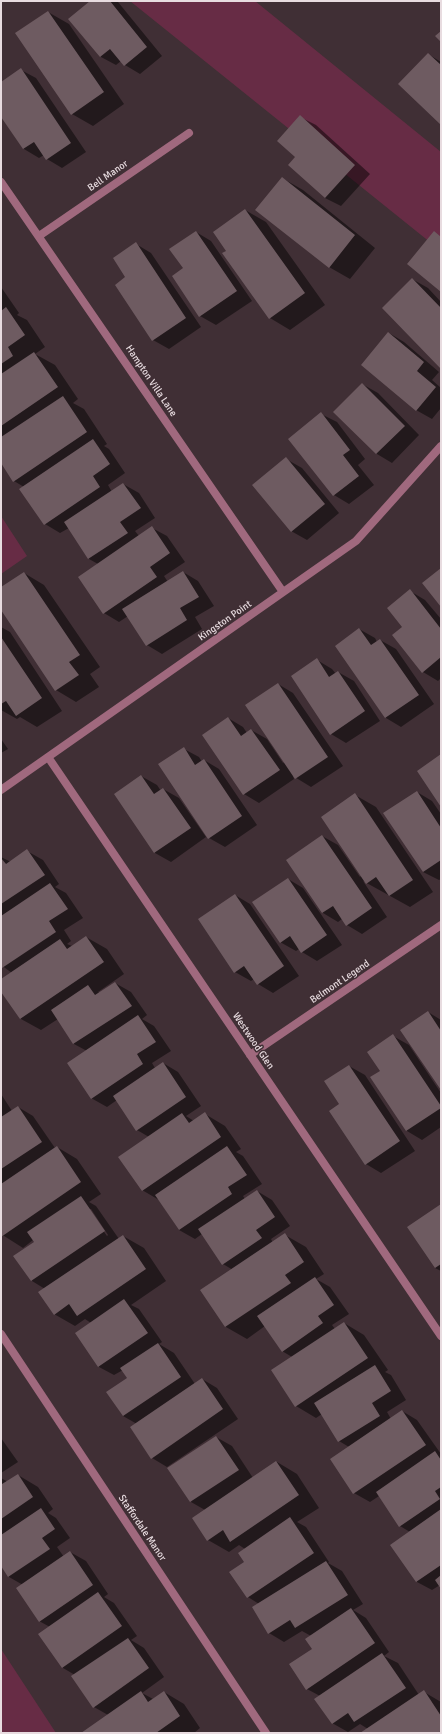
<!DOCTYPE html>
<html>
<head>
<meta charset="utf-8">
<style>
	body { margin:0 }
	#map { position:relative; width:442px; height:1734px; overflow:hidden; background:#402f35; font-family:Signika,sans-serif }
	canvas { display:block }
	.frame { position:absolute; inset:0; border:2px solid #e8dce0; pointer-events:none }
</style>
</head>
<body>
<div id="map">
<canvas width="442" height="1734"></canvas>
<div class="frame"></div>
</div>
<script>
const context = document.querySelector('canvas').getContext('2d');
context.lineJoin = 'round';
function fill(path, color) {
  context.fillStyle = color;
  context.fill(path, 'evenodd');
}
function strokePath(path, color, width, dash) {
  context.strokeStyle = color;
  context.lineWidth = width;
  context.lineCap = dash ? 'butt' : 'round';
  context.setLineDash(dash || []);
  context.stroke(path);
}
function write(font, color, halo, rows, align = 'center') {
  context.font = font + ' Signika,sans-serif';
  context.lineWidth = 3;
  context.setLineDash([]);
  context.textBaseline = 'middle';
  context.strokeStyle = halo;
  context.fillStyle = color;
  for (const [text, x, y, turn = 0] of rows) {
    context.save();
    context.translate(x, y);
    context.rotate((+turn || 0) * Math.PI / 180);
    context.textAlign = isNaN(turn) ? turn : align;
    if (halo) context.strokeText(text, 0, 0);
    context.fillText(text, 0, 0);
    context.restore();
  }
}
fill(new Path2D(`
	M130,1H255L441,152V251Z
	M1,516L27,556L1,574Z
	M1,1649L56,1733H1Z`), '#672c45');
fill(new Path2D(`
	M92,1L118,2L162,56L140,74L125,65L121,61L116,65L101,57L70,19Z
	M48,12L69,24L124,104L93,126L72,114Z
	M428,54L441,62V123Z
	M21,70L36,78L86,152L62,168L47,159L44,155L39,158L24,149L1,115V83Z
	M300,117L316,125L370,174L341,206L325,198Z
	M282,178L303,190L375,248L350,279L329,267Z
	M245,210L266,222L325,305L290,330L270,318L228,251Z
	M196,232L211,241L252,301L216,325L200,316L184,268Z
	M136,244L151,253L201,327L169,349L153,340L126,278Z
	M412,279L428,288L441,302V367Z
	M1,287L19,313L17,315L27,320L45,347L35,354L55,365L78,399L73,403L84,409L107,444L104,446L109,449L125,473L108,485L112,492L123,484L139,493L155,518L135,531L139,536L152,528L167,536L185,562L164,576L168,582L183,572L198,581L214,606L195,617L202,629L162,654L147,645L128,616L119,622L104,613L98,564L89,559L69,528L60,533L45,524L24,487L14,481L1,461Z
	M389,333L404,342L439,372L432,380L441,388V408L432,419L416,410Z
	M362,384L378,393L419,435L392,463L377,454L335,412Z
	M321,414L337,422L365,459L358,465L374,485L349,504L334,495Z
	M286,459L302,468L339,513L307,540L291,531Z
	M24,573L44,585L100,667L90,674L99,687L76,702L56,690L1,609V589Z
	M410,591L425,600L441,619V678L438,681L423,672L403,627Z
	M1,627L10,632L62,711L37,727L20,717L17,719L1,710Z
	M359,629L375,638L377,642L380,640L396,649L434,704L401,727L386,718L336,646Z
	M317,660L332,669L336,674L338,672L354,681L380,721L346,743L331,734Z
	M278,684L293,693L343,766L311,787L293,776L294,779L259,803L244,794L203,735L228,718L243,727L247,733L251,730L267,739L283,763L285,762Z
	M1,739L8,749L1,753Z
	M184,749L199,757L202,762L204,760L219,769L257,825L225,847L209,838Z
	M141,776L157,785L161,791L163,789L179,798L206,837L171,862L155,853L115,794Z
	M417,792L432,801L441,814V879L439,880L423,872Z
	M355,795L376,807L433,892L410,907L363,881L387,917L362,934L347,925L342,919L338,922L323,913L287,860L322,836L338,845L360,877L361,876Z
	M27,851L43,860L59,884L55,887L66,893L83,918L64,930L71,941L67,944L72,946L86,937L107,949L124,974L98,992L100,993L115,983L131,992L147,1015L142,1019L154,1026L171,1051L152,1063L155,1068L163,1063L178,1072L201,1106L186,1116L194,1121L205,1114L225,1126L241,1149L236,1152L243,1156L262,1184L243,1196L245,1199L257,1191L272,1200L290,1226L271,1239L273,1243L285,1235L306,1247L324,1274L316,1279L330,1287L349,1314L332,1325L335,1329L344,1323L364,1335L388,1370L385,1372L391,1375L406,1400L387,1412L391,1419L402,1411L417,1420L441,1454V1587L440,1585L432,1590L417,1582L410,1532L400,1526L379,1496L370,1502L354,1493L331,1459L349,1447L339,1441L322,1414L316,1418L296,1406L292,1357L282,1351L265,1326L247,1339L226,1327L202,1291L233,1270L223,1264L202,1234L195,1239L179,1230L159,1200L142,1190L149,1137L137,1130L117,1100L107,1107L91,1098L87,1051L74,1044L58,1019L41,1030L21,1019L1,990V980L12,973L1,965V857L11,862Z
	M288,879L303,888L342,945L317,961L302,952L299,949L296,951L280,942Z
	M235,895L250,904L299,976L273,993L258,984L254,979L251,981L235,972L199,919Z
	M428,1012L441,1020V1088Z
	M393,1036L409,1045L441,1093V1127L422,1140L407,1131L372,1078L381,1071Z
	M349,1066L365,1075L415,1151L381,1173L366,1164L341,1104Z
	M1,1094L12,1111L18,1107L33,1116L55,1148L57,1147L77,1159L101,1194L89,1202L96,1206L119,1239L123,1236L144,1248L166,1281L131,1305L139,1309L162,1342L159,1344L174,1353L195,1384L202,1379L217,1388L238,1419L167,1467L152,1458L137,1424L123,1416L128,1378L123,1370L114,1375L99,1367L76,1333L91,1323L85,1319L75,1326L54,1314L45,1289L32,1281L35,1243L33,1240L23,1248L1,1234ZM88,1209H91L108,1235L107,1236Z
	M441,1205V1271L435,1268Z
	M216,1437L232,1446L253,1478L277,1462L297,1474L319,1508L297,1522L306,1527L329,1562L328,1563L342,1571L363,1604L353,1610L366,1618L389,1652L384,1656L398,1663L419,1695L424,1692L441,1702V1733H362L368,1729L360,1724L348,1732L332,1723L320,1696L307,1689L313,1650L311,1636L302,1631L284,1642L269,1633L259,1604L248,1597L245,1549L239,1545L229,1552L208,1540L193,1519L205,1510L191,1502Z
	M1,1438L18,1462L1,1473Z
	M18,1475L38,1487L53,1509L48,1513L56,1518L70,1538L57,1547L64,1557L70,1552L86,1561L108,1594L104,1597L114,1603L137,1636L131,1640L144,1648L164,1677L142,1693L153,1699L164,1692L184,1704L200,1728L194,1733H83L108,1715L94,1707L75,1675L63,1668L40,1635L50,1627L39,1621L23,1585L9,1577L1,1565V1478L8,1482Z`), '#0007');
fill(new Path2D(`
	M90,1H110L147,47L124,66L110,49L100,57L68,19Z
	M48,11L104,92L71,115L15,33Z
	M441,31V42L435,36Z
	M428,53L441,65V125L398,84Z
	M21,68L71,143L46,160L34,142L23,149L1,117V82Z
	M300,115L355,165L325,198L288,165L295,157L277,141Z
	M282,177L355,235L329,268L255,210Z
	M245,209L305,293L269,319L222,253L226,251L213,232Z
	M196,231L237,291L199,317L172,276L183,268L169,249Z
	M434,231L441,237V292L407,264Z
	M136,242L186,318L152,341L115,285L125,277L113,258Z
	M412,278L441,308V369L382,308Z
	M6,307L25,335L8,347L13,356L1,364V311Z
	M388,332L424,362L417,371L436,387L416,411L361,365Z
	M34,352L58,387L1,426V374Z
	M362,383L405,426L376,454L333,412Z
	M63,396L87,432L13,482L1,463V437Z
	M321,412L350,450L343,455L359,476L333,496L288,439Z
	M93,439L110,464L93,476L100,487L44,525L19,489Z
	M286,457L325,504L291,532L252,485Z
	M123,483L141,508L120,522L128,533L88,559L64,522Z
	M152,526L170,553L150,567L157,577L103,614L78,577Z
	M441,568V607L422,583Z
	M183,571L199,597L180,608L187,620L146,646L122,609Z
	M24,572L80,655L69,662L79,675L55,691L1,610V587Z
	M410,589L441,629V657L422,673L392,635L402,627L387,608Z
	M359,628L371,645L380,639L419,695L385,718L335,646Z
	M1,637L42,698L16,716L6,701L1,704Z
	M317,658L329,677L338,671L365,711L330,735L291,676Z
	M278,683L328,757L295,779L245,705Z
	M228,717L241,736L251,729L280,770L243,795L202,735Z
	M184,747L195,765L204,759L242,816L208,839L158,764Z
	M441,754V807L417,771Z
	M141,775L154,794L163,788L191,828L154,853L114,794Z
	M417,791L441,828V860L423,872L383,813Z
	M355,793L413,880L389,896L376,877L366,884L321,817Z
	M322,835L372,908L346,926L333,906L322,913L286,860Z
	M27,849L45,875L1,904V858L6,864Z
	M288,878L327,935L301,953L290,936L280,943L252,902Z
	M50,883L68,909L49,921L56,932L2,968L1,916Z
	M235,894L284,966L257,985L244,966L234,973L198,919Z
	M86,936L104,962L20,1019L1,992V979L60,939L67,949Z
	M115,982L132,1006L73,1044L51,1010L88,985L95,995Z
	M428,1011L441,1031V1090L400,1030Z
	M138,1015L156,1042L137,1054L143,1064L91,1099L67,1063Z
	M393,1034L441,1106V1108L406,1131L370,1077L380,1071L367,1052Z
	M163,1062L186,1097L136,1131L113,1096Z
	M349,1065L400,1141L365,1165L329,1111L339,1104L324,1081Z
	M18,1106L42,1142L1,1169V1117Z
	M205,1112L221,1137L142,1191L118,1157L182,1113L189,1123Z
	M57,1146L81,1182L1,1237V1184Z
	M227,1146L247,1175L228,1187L232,1194L179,1230L155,1195Z
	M257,1190L275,1217L256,1230L262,1238L222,1265L198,1229Z
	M81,1196L105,1231L31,1281L13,1256L34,1242L27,1232Z
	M441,1204V1264L435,1268L407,1227Z
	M285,1233L304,1262L285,1275L291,1283L225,1327L200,1290Z
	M123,1235L146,1269L77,1316L69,1304L54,1315L38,1292Z
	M315,1277L334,1305L318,1316L323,1323L282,1352L257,1316Z
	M124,1299L148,1333L98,1367L75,1333Z
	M344,1322L368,1358L295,1407L271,1370Z
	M158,1343L181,1377L123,1416L106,1392L127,1378L120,1368Z
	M375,1365L391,1391L372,1403L380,1416L338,1442L314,1403Z
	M202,1378L223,1409L151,1459L130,1427Z
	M402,1410L426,1445L353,1494L330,1459Z
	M216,1436L239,1470L190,1502L167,1468Z
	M435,1451L441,1460V1487L435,1491L440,1499L399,1527L376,1492Z
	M276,1461L299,1495L230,1542L223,1530L207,1541L192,1518Z
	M18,1474L33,1497L1,1519V1482L2,1484Z
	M41,1508L55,1529L42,1538L50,1549L8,1577L1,1566V1535Z
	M441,1509V1565L416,1582L390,1545Z
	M290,1517L314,1553L247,1598L229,1572L244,1562L238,1553Z
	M70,1551L93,1585L39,1622L16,1588Z
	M326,1561L348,1595L295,1628L290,1620L268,1634L252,1607Z
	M441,1575V1589L435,1580Z
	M98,1592L122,1626L62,1668L38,1634Z
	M351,1608L375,1643L306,1690L289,1664L312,1649L305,1639Z
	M128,1638L149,1668L93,1708L71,1676Z
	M382,1653L406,1688L354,1722L348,1713L332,1724L314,1699Z
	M424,1690L441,1716V1731L438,1733H360Z
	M141,1691L148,1702L164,1691L180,1716L156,1733H81Z`), '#6e5b61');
strokePath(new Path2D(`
	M1,182L283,592
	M39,236L189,133
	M48,757L441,1336
	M1,790L356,541L441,446
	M250,1055L441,925
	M1,1334L266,1733`), '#a0697e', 8);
write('10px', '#e8dce0', '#402f35', [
	["Bell Manor",108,176,-35],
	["Hampton Villa Lane",151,381,56],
	["Kingston Point",225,621,-35],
	["Belmont Legend",340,982,-34],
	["Westwood Glen",253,1041,56],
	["Staffordale Manor",142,1528,56]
]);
</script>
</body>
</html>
